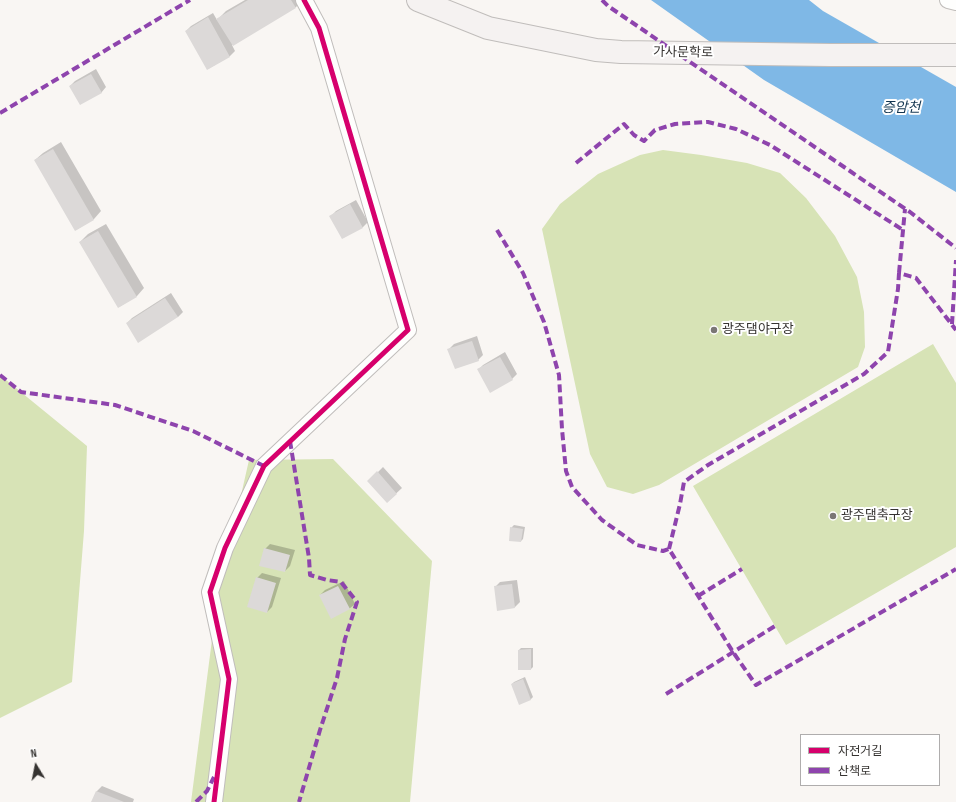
<!DOCTYPE html>
<html>
<head>
<meta charset="utf-8">
<style>
	body { margin:0 }
	#map { position:relative; width:956px; height:802px; overflow:hidden; background:#f9f6f3; font-family:"Sofia Sans Condensed","Noto Sans KR",sans-serif }
	canvas { display:block }
	.legend { position:absolute; left:800px; top:734px; width:140px; height:52px; box-sizing:border-box; background:#fff; border:1px solid #afadad; margin:0; padding:5px 7px; list-style:none; font-size:12px; color:#363331 }
	.legend li { display:flex; align-items:center; gap:8px; height:20px }
	.legend b { width:20px; border:1px solid #afadad }
	.north { position:absolute; left:16px; top:746px; width:40px; height:40px; -webkit-text-stroke:3px #fff; paint-order:stroke; rotate:350deg; font-size:11px; font-weight:700; line-height:16px; text-align:center; color:#363331 }
	.north::after { content:''; display:block; margin:auto; width:14px; height:18px; background:#363331; clip-path:polygon(50% 0,100% 100%,50% 72%,0 100%) }
</style>
</head>
<body>
<div id="map">
<canvas width="956" height="802"></canvas>
<ul class="legend">
<li><b style="height:5px;background:#d6006c"></b>자전거길</li>
<li><b style="height:5px;background:#8e44ad"></b>산책로</li>
</ul>
<div class="north">N</div>
</div>
<script>
const context = document.querySelector('canvas').getContext('2d');
context.lineJoin = 'round';
function fill(path, color) {
  context.fillStyle = color;
  context.fill(path, 'evenodd');
}
function strokePath(path, color, width, dash) {
  context.strokeStyle = color;
  context.lineWidth = width;
  context.lineCap = dash ? 'butt' : 'round';
  context.setLineDash(dash || []);
  context.stroke(path);
}
function write(font, color, halo, rows, align = 'center') {
  context.font = font + ' "Sofia Sans Condensed","Noto Sans KR",sans-serif';
  context.lineWidth = 4;
  context.setLineDash([]);
  context.textBaseline = 'middle';
  context.strokeStyle = halo;
  context.fillStyle = color;
  for (const [text, x, y, turn = 0] of rows) {
    context.save();
    context.translate(x, y);
    context.rotate((+turn || 0) * Math.PI / 180);
    context.textAlign = isNaN(turn) ? turn : align;
    if (halo) context.strokeText(text, 0, 0);
    context.fillText(text, 0, 0);
    context.restore();
  }
}
fill(new Path2D(`
	M663,150L701,155L747,163L780,173L806,198L835,236L857,277L864,312L865,347L858,367L659,485L633,494L607,487L590,454L542,229L560,204L598,174L640,155Z
	M933,344L956,383V547L786,645L693,486Z
	M0,375L87,446L84,531L72,682L0,718Z
	M333,459L432,561L410,802H191L217,601L249,460Z`), '#d7e3b6');
fill(new Path2D(`
	M651,0H809L823,11L956,87V192L764,80Z`), '#7fb8e6');
fill(new Path2D(`
	M245,0H303L296,7L232,45L235,51L230,56L208,69L186,31L191,26L213,13L217,20L226,11Z
	M96,69L106,87L101,93L70,86L75,81Z
	M61,142L101,211L94,219L76,230L35,160L43,153Z
	M356,200L368,222L363,227L343,238L331,216L336,211Z
	M106,224L144,288L137,296L119,307L80,242L88,234Z
	M171,293L183,312L178,317L127,323L132,318Z
	M477,336L483,355L478,360L449,349L454,344Z
	M505,352L517,374L512,379L478,370L483,365Z
	M383,467L402,488L387,502L378,472Z
	M514,525L525,527L523,539L521,541L511,528Z
	M270,544L295,550L290,566L285,571L265,549Z
	M262,573L281,578L272,607L267,612L257,578Z
	M517,580L520,602L515,607L498,609L495,587L500,582Z
	M344,581L355,604L349,609L320,595L325,590Z
	M521,648H533V667L531,669L519,650Z
	M525,677L533,697L530,700L512,684L514,682Z
	M102,786L134,799L133,802H92L97,791Z`), '#0003');
fill(new Path2D(`
	M248,0H291L296,8L233,46L216,19Z
	M208,17L230,57L207,70L185,31Z
	M91,74L102,93L80,105L69,86Z
	M53,149L94,220L75,231L34,160Z
	M350,204L363,228L342,239L329,216Z
	M98,231L137,297L118,308L79,242Z
	M165,298L178,317L138,343L126,323Z
	M472,341L479,361L455,369L447,349Z
	M500,357L513,380L490,393L477,369Z
	M377,471L397,494L387,503L367,481Z
	M510,527L523,529L521,542L509,541Z
	M264,548L290,555L285,572L259,566Z
	M256,577L276,583L267,613L247,607Z
	M512,584L515,608L497,611L494,586Z
	M338,586L350,609L331,619L319,595Z
	M531,649V670H518V650Z
	M523,679L531,700L519,705L511,684Z
	M96,791L124,802H91Z`), '#dcd9d8');
const street = new Path2D(`
	M948,0L956,2
	M214,802L229,679L210,592L225,548L264,466L408,330L319,28L304,0`);
const secondary = new Path2D(`
	M418,0L488,28L596,50L621,52L830,55H956`);
strokePath(street, '#c0bdbb', 18);
strokePath(secondary, '#c0bdbb', 24);
strokePath(street, '#fefefd', 16);
strokePath(secondary, '#f5f2f1', 22);
strokePath(new Path2D(`
	M602,0L608,6L910,212L956,248
	M0,113L190,0
	M576,163L624,124L634,135L644,141L655,130L675,124L708,122L736,129L770,145L903,230
	M497,230L523,273L544,322L559,375L562,429L566,471L572,487L602,520L637,545L663,551L669,549L733,652L756,685L956,569
	M899,273L905,209
	M952,324L956,260
	M0,375L21,392L115,405L193,431L264,466
	M290,441L309,558L310,575L327,580L341,582L357,602L345,639L337,678L320,730L299,802
	M669,549L680,504L684,482L708,465L864,374L888,352L898,289L899,273L916,278L956,330
	M698,596L742,569
	M666,694L775,626
	M196,802L207,791L214,777`), '#8e44ad', 4, [8, 4]);
strokePath(new Path2D(`
	M214,802L229,679L210,592L225,548L264,466L408,330L319,28L304,0`), '#d6006c', 5);
for (const [x, y, r, color] of [
	[714,330,4,"#7a7775"],
	[833,516,4,"#7a7775"]
]) {
  const dot = new Path2D();
  dot.arc(x, y, r, 0, 2 * Math.PI);
  context.fillStyle = color;
  context.fill(dot);
  strokePath(dot, '#fff', 1.5);
}
write('13px', '#363331', '#fff', [
	["가사문학로",683,53,1]
]);
write('13px', '#363331', '#fff', [
	["광주댐야구장",722,330],
	["광주댐축구장",841,516]
], 'left');
write('italic 14px', '#123550', '#fff', [
	["증암천",901,108]
]);
</script>
</body>
</html>
